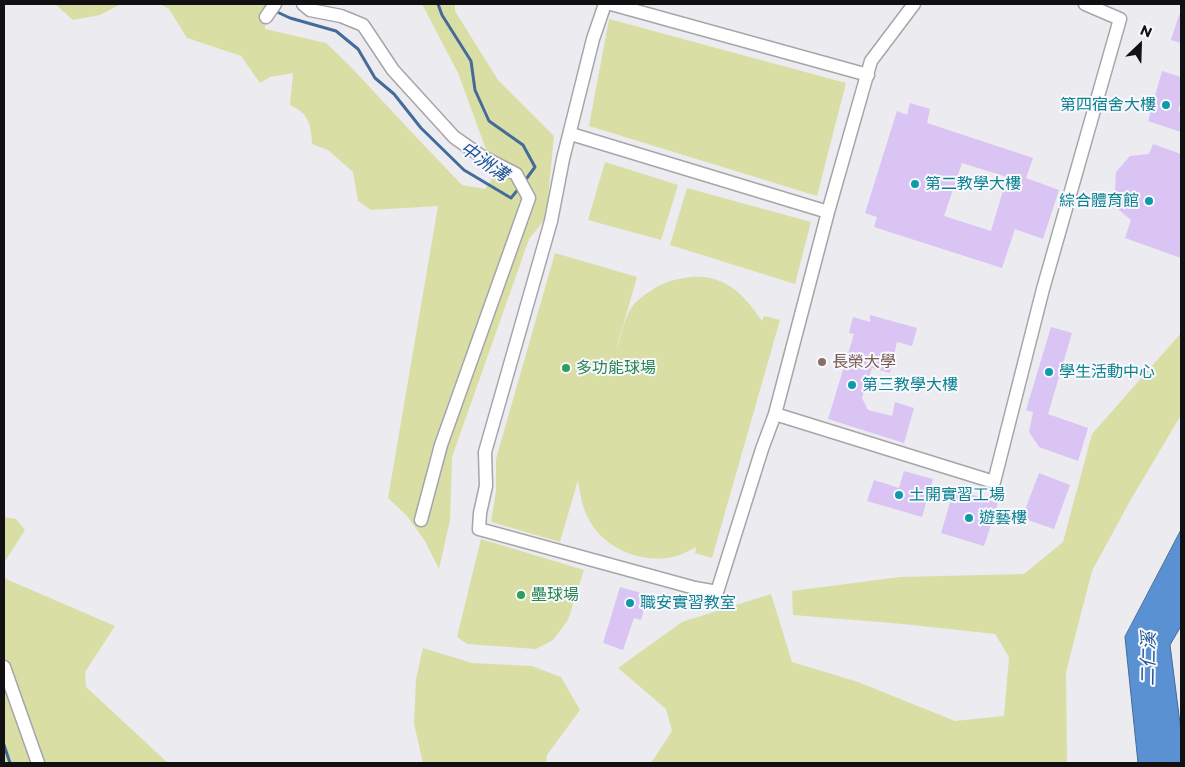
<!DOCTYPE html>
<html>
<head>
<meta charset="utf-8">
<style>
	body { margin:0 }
	#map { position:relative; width:1185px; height:767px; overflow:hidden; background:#ebebf0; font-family:Montserrat,sans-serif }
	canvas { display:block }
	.frame { position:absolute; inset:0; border:5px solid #111113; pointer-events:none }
	.north { position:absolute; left:1115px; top:20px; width:50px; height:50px; -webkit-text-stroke:4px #f8f8fe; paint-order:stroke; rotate:24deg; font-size:14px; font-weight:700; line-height:20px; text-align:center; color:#111113 }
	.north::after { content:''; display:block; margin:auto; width:18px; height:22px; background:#111113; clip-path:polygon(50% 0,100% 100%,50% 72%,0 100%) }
</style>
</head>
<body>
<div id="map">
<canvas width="1185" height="767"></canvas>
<div class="frame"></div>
<div class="north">N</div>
</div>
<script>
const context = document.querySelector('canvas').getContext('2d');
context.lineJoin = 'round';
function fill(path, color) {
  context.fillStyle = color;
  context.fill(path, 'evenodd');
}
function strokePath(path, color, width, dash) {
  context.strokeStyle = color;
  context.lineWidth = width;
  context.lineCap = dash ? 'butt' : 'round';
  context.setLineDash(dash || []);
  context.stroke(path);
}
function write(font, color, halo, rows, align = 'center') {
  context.font = font + ' Montserrat,"Noto Sans TC",sans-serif';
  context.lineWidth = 4;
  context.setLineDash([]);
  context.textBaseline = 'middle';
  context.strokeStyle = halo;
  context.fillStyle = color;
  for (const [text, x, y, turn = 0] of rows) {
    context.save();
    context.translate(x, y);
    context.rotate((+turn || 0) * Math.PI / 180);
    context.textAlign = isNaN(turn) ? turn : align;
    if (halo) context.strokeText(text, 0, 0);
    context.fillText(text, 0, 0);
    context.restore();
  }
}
fill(new Path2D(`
	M55,4H121L100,15L73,20Z
	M160,4H266L265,29L326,43L349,65L418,139L462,185L485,189L495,174L458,73L422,4H455V11L498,80L554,136L546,218L529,239L452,457L450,520L439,569L425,541L407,516L388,498L438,206L371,210L358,201L353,172L328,150L312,144C311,124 309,114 290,105L293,73L270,77L260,83L241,56L187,38L169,9Z
	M609,19L846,83L817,196L589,126Z
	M605,162L678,185L661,240L588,220Z
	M687,188L811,222L795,284L670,245Z
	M555,253L637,277L616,350C621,338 623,322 630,310C634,302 644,295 652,290C662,283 672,280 684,278C721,271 743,292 762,321L764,316L780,320L712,558L695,553L696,547C687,552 677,557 667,558C636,562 602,546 588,518C582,507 580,493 578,480L560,542L491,522L496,491V459Z
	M1181,333V415L1130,501L1092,571L1066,672L1067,763H651L672,731L666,709L618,668L682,622L771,594L792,662L858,682L955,721L1004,716L1009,657L995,634L903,624L793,615L792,591L900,577L1024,574L1063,542L1092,434Z
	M4,517L16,519L25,530L4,563Z
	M481,539L584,570L568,620L553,640L536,649L467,644L457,637Z
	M4,576L6,579L115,626L85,672L86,687L168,763H4Z
	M423,648L472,663L532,666L561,677L580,710L547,755L546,763H423L414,724L416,679Z`), '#d9dfa4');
const water = new Path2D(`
	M1181,530V626L1170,645L1181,731V763H1138L1125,637Z`);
fill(water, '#5a91d2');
strokePath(water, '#446b99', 1);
strokePath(new Path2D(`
	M438,4L442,15L471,61L475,90L489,121L523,145L535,167L524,182
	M275,11L290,18L336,31L358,49L375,78L394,94L421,128L464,170L511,198L520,187
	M4,745L10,763`), '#446b99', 3);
fill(new Path2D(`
	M1179,15H1181V43L1171,40Z
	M1162,71L1181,77V100L1178,111L1181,112V132L1148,121Z
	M910,103L930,109L927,123L1033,158L1026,178L1059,190L1043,239L1015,229L1002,268L874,227L877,217L865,213L897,111L907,115ZM962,163L1007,177L991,231L944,216Z
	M1153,144L1181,154V258L1125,238L1131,220L1119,210L1115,191L1116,172L1130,156L1149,154Z
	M870,315L917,328L912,346L897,342L890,373L872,368L862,398L868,410L892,416L895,402L914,408L904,443L828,419L854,334L849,333L853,317L870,322Z
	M1051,327L1072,333L1048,414L1088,428L1078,461L1039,447L1029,432L1033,412L1026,410Z
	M904,471L933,479L922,517L867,501L874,480L899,488Z
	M1039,473L1070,485L1054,529L1022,518Z
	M954,489L998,503L984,546L941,533Z
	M620,587L648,595L641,620L634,618L623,650L603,643Z`), '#d9c4f4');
const minor = new Path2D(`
	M303,4L310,10L341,16L363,25L393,70L454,137L481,156L516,174L529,198L441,445L421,520
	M605,4L593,39L563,159L551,221L485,452L486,486L480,513L479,529L695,588L717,592L762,449L775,414L828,212L871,61L914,4
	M611,4L868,75
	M266,17L275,4
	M571,134L828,212
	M775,414L994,482L1043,289L1120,19L1085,4
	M4,667L38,763`);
strokePath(minor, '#a5a5aa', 15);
strokePath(minor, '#fff', 12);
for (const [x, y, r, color] of [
	[1166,105,5,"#0f9aa8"],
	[915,184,5,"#0f9aa8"],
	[1149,201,5,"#0f9aa8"],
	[822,362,5,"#8d6e63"],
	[566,368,5,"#2e9e5b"],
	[1049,372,5,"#0f9aa8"],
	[852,385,5,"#0f9aa8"],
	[899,495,5,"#0f9aa8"],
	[969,518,5,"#0f9aa8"],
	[521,595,5,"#2e9e5b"],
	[630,603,5,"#0f9aa8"]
]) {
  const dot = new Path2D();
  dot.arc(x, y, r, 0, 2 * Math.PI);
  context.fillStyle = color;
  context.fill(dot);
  strokePath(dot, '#f8f8fe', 2);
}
write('16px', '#0d838f', '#f8f8fe', [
	["第四宿舍大樓",1156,105,"right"],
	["第二教學大樓",925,184],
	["綜合體育館",1139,201,"right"],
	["學生活動中心",1059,372],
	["第三教學大樓",862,385],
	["土開實習工場",909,495],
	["遊藝樓",979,518],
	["職安實習教室",640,603]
], 'left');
write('16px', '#785e54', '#f8f8fe', [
	["長榮大學",832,362]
], 'left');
write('16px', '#27864d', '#f8f8fe', [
	["多功能球場",576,368],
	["壘球場",531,595]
], 'left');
write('italic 18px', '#1d5491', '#f8f8fe', [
	["中洲溝",484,162,35],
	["二仁溪",1149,659,-89]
]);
</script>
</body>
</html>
